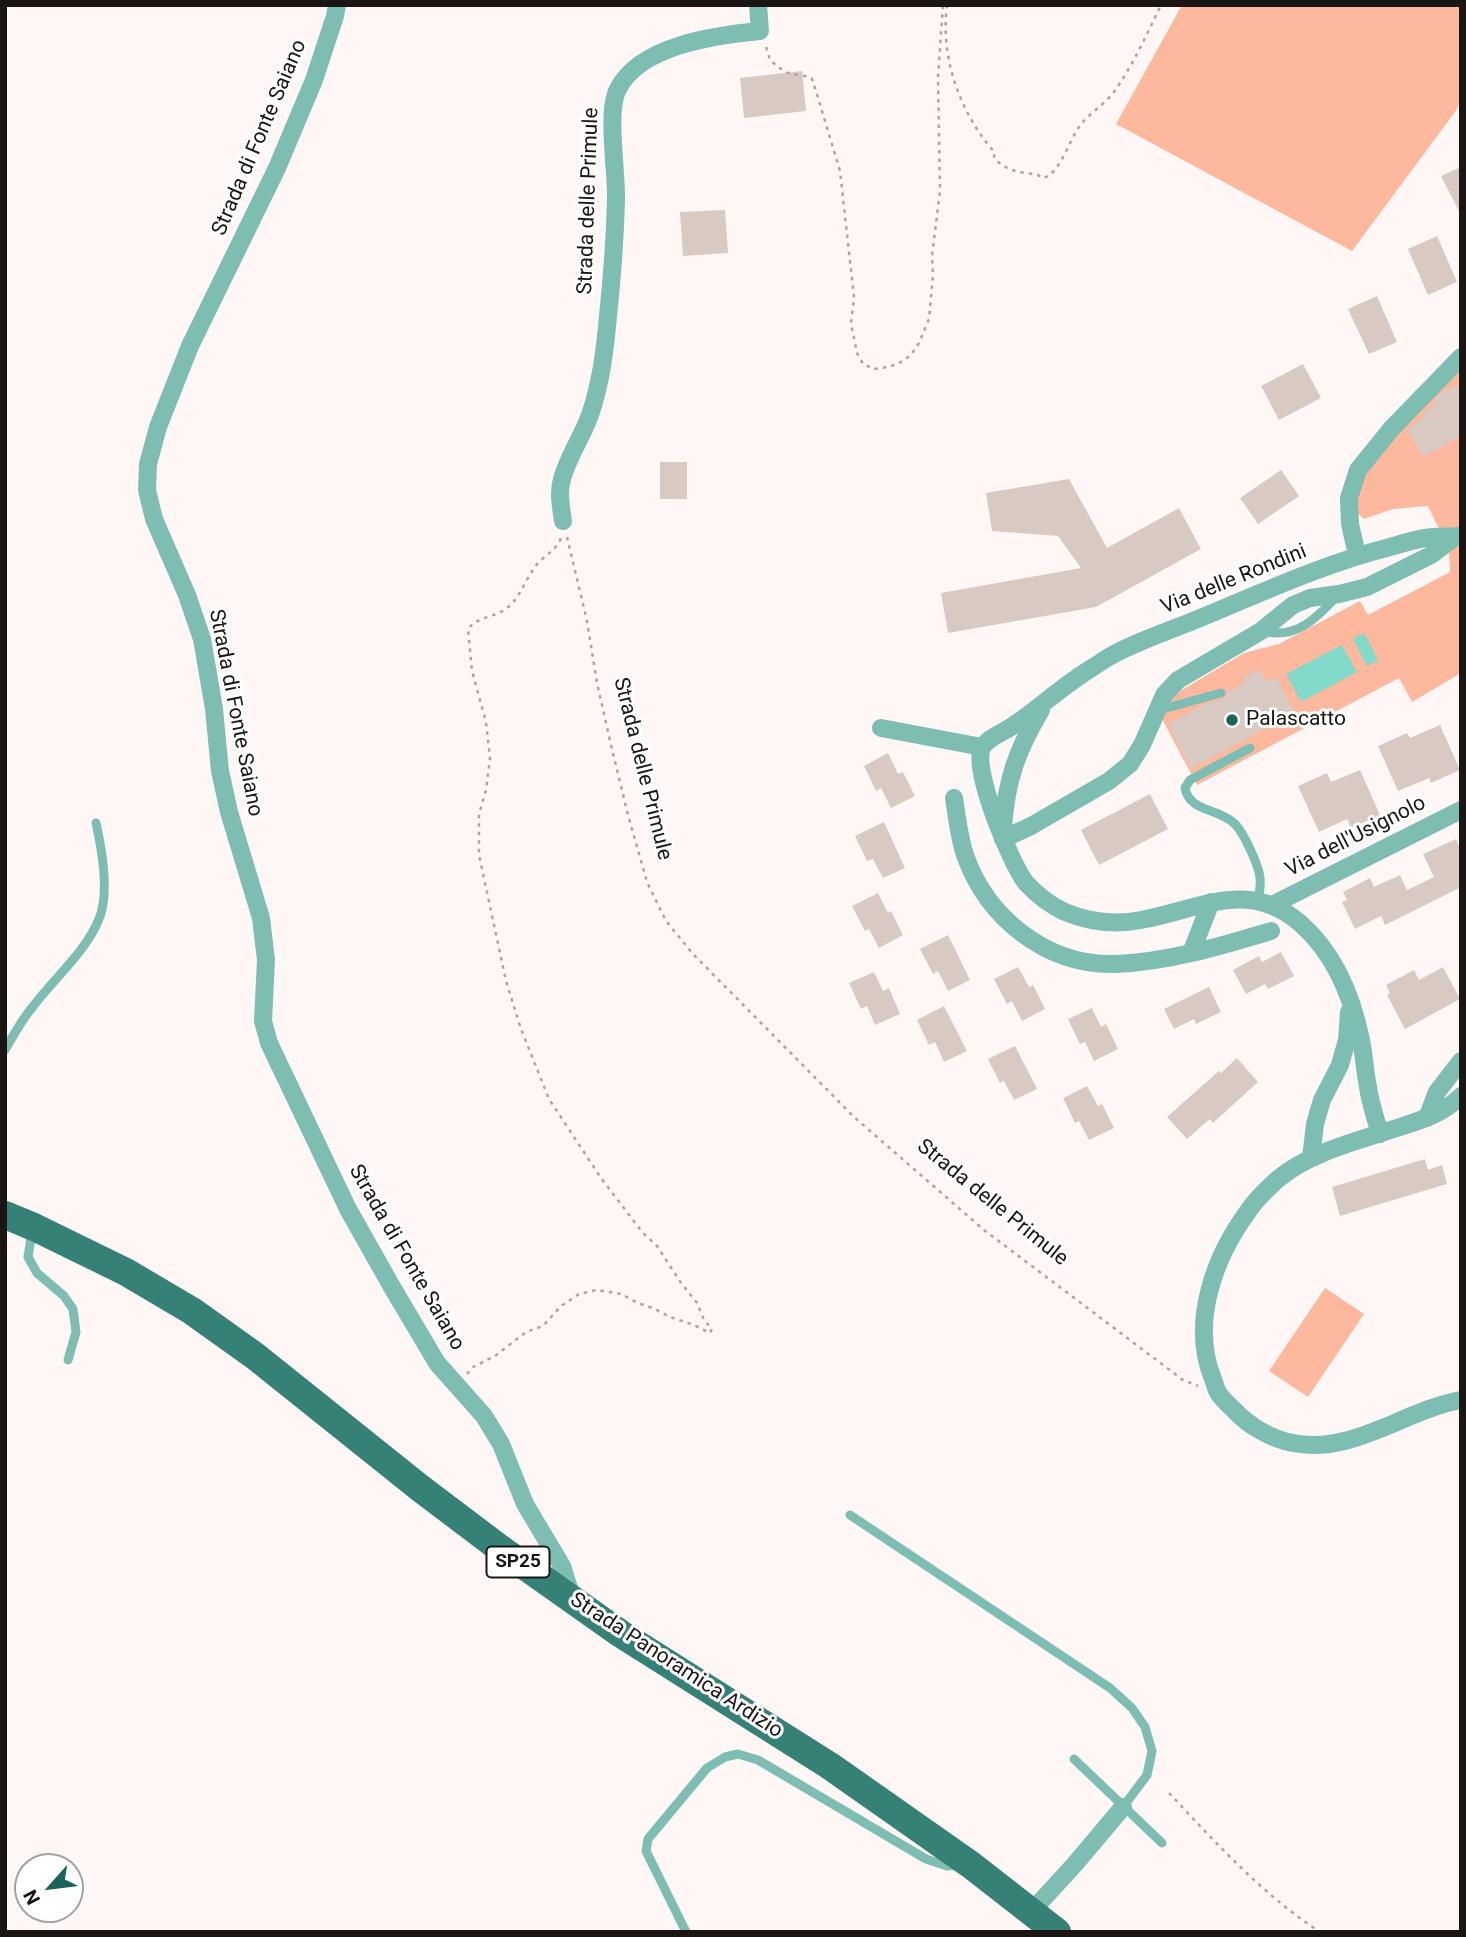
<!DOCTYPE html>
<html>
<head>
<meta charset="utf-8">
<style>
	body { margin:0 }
	#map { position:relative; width:1466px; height:1937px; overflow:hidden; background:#fef7f5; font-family:Roboto,sans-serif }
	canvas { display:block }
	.frame { position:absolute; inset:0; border:7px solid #1b1513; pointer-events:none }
	.north { position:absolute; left:14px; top:1853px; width:70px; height:70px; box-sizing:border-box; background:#fff; border:2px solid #a4a1a1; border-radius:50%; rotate:242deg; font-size:19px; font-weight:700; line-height:28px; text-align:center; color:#1b1513 }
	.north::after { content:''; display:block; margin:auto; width:24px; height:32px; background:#1b6459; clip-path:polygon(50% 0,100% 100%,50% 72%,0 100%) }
</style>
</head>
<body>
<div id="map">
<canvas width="1466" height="1937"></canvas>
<div class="frame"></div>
<div class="north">N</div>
</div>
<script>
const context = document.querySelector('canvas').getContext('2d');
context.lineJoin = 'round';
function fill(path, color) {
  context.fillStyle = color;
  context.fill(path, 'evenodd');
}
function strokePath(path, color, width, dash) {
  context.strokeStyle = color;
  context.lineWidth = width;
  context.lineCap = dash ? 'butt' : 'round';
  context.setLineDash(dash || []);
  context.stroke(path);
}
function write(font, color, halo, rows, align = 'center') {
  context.font = font + ' Roboto,sans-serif';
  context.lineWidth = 6;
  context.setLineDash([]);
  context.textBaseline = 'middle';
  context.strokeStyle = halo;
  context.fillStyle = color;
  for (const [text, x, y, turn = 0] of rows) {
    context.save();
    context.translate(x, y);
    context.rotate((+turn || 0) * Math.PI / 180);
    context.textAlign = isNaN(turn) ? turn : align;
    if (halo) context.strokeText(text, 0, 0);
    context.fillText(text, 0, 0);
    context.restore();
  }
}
fill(new Path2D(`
	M1182,5H1461V101L1455,112L1352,251L1116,124Z
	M1461,364V673L1412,702L1399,678L1197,785L1162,719L1169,702L1180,691L1244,653L1279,644L1360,601L1368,615L1450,572L1449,550L1428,506L1393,509L1364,519L1354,510L1360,479L1389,438Z
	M1325,1288L1364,1314L1308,1397L1269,1371Z`), '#feb89d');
fill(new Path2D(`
	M1364,633L1378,660L1367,666L1353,639Z
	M1342,645L1357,672L1301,702L1286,674Z`), '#81daca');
fill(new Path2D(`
	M802,71L806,111L744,118L740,78Z
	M1461,167V215L1441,176Z
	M725,210L728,253L683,256L680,212Z
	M1437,236L1457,282L1428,295L1408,249Z
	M1377,296L1397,342L1369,354L1348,309Z
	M1303,364L1321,398L1279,420L1261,386Z
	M1461,383V436L1423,457L1407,429L1425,417L1423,413L1436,403L1434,401L1441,393Z
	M660,462H687V499H660Z
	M1281,470L1299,496L1258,524L1240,498Z
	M1069,479L1107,548L1179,508L1201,549L1096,607L948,633L941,593L1081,568L1058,536L992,531L986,493Z
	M1260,669L1267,682L1276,677L1296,715L1268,730L1267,728L1191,768L1168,724L1203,705L1225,698L1228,692L1244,683L1241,679Z
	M1440,725L1460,770L1431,783L1429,778L1398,791L1378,746L1407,733L1410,738Z
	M888,753L898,774L903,772L915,796L891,808L881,788L876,791L864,766Z
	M1360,770L1380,815L1351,828L1347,819L1319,832L1298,786L1327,773L1331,782Z
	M1150,794L1168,829L1099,865L1081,830Z
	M884,822L905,868L883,878L873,859L867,861L855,836Z
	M1456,839L1461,851V887L1385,925L1381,916L1355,929L1342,902L1347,900L1343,892L1370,878L1374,887L1400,875L1407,890L1434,877L1423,854Z
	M878,893L888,913L891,911L903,935L879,948L869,929L865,931L852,906Z
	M948,935L970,980L948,991L938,971L933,974L920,949Z
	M1281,952L1294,976L1268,989L1265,984L1246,994L1233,970L1259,956L1262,962Z
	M1018,967L1029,987L1033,985L1045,1009L1022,1021L1012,1001L1007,1004L994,979Z
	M1443,967L1460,999L1405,1029L1387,995L1390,993L1386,985L1414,970L1419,980Z
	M874,972L883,991L889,988L900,1014L875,1025L867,1006L861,1009L849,983Z
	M1209,987L1221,1012L1196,1024L1194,1019L1174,1029L1164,1009Z
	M944,1006L967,1051L944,1062L935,1042L929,1045L917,1020Z
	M1092,1008L1101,1027L1106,1024L1118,1049L1094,1061L1085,1042L1080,1044L1068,1019Z
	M1015,1046L1037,1089L1014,1100L1004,1081L1000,1083L988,1059Z
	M1237,1058L1258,1082L1213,1123L1210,1119L1187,1139L1167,1117L1219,1071L1221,1073Z
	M1087,1086L1098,1106L1102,1104L1114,1128L1089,1140L1079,1121L1075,1123L1063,1098Z
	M1425,1159L1428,1170L1442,1165L1447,1184L1340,1216L1332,1187Z`), '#d9c9c3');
strokePath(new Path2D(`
	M947,5C940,58 960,113 995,153L994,157C1005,172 1021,172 1038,175L1042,178C1059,176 1069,141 1079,127C1088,114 1104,105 1114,92C1133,65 1147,34 1161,5
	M766,47L770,60L778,67L788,73L805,76L812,79L816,91L840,171L854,297L851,323L857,353L863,364L874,369L889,367L901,362L910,356L919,343L929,319L933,275L932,256L940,191L938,77L943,5
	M567,537L587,621L597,683L611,745L628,815L647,882L666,921L693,954L854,1117L984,1230L1183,1380L1198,1386
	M467,1374L473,1367L495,1356L526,1332L543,1326L561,1306L579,1294L597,1290L621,1294L638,1303L655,1309L670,1317L694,1325L710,1333L712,1329L704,1320L697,1303L681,1283L657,1246L643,1233L601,1178L549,1099L521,1029L506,981L479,855V814L486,790L490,758L486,722L472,671L468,629C478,616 495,618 507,608C522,596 526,576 539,562C547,554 557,549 561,538
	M1169,1793C1216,1843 1263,1895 1320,1932`), '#aca5a3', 2.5, [3.5, 5]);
strokePath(new Path2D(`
	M1262,631C1295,640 1316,619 1336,597
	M1159,710L1221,693
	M1250,748L1190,780L1185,788C1189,812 1219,808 1235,824C1244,833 1259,866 1260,878C1261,885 1259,893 1259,900
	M5,1050C13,1036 21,1021 31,1009C52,980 86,952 99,919C110,893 102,850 96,823
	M32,1232L28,1257L37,1273L64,1296L73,1309L76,1332L68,1360
	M850,1515L1110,1688L1132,1708L1145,1727L1152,1751L1147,1775L1123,1807
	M1074,1759L1162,1843
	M686,1932L646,1851L648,1839L707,1768L725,1757L738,1754L758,1760L926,1859L947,1866L959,1865`), '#7ebeb2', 9);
strokePath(new Path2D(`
	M337,5L335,16L314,80L277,168L190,346L158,427L148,464L147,490L154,519L187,595L202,639L214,709L220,771L229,812L261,918L266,960L263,1021L269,1043L348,1209L392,1287L437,1363L484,1416L501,1444L525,1504L562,1566L573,1601
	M563,521C561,507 558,493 562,479C568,457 582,437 590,415C601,383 605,350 608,316C612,278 615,238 616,200C617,172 606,111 618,89C640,45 717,35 760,31L758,5
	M1357,555L1350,524L1349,498L1358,470L1392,428L1461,357
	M881,728L982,747
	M954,798C957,817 959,837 965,855C987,918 1047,966 1115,964C1168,962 1221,946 1271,931
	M1003,828C1006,781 1017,750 1041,710
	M1003,839L1031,826L1109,781L1130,764L1142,745L1164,695L1178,680L1261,631L1293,605L1310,598L1339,594L1367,587L1431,555L1456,536
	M1272,905L1461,810
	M1191,953L1211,902
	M1461,1096C1444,1113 1422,1120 1400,1127C1361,1140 1310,1152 1278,1179C1268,1188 1256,1199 1249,1210C1214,1257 1190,1323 1213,1379C1215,1384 1216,1390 1219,1394C1223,1400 1229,1405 1234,1410C1249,1426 1271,1439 1293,1443C1352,1455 1405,1410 1461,1400
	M1427,1118L1437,1092L1461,1061
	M1380,1134C1376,1119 1370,1103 1368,1087C1365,1072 1364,1055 1361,1040C1352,996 1335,954 1301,924C1248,877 1199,910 1141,920C1115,925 1089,922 1065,912C1050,905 1037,895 1026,883C1011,864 972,770 982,748C987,738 1002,733 1011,727C1033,713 1052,695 1074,680C1083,673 1094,667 1104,660C1129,644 1169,631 1198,619C1261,593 1323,564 1390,547C1401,544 1413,540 1425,538C1436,536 1449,537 1461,536
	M1311,1158L1315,1124L1322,1100L1340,1065L1347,1040L1349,1012
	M1032,1911L1075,1864L1123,1807`), '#7ebeb2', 18);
strokePath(new Path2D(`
	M5,1215L34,1227L126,1272L192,1311L255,1356L420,1488L498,1547L621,1634L830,1766L971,1865L1057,1932`), '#368175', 28);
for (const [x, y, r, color] of [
	[1232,720,7,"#1b6459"]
]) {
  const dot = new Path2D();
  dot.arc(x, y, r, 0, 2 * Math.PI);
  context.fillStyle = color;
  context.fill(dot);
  strokePath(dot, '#fff', 2.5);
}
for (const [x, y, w] of [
	[518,1562,63]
]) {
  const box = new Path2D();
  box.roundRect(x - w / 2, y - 15.5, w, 31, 5);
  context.fillStyle = '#fff';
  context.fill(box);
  strokePath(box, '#1b1513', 2);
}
write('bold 19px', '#1b1513', null, [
	["SP25",518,1562]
]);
write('21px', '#1b1513', '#fff', [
	["Strada di Fonte Saiano",260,138,-67],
	["Strada delle Primule",589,201,-88],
	["Via delle Rondini",1234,580,-22],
	["Strada di Fonte Saiano",235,713,79],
	["Strada delle Primule",642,769,76],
	["Via dell'Usignolo",1356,837,-27],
	["Strada delle Primule",992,1203,39],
	["Strada di Fonte Saiano",406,1258,60],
	["Strada Panoramica Ardizio",676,1666,33]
]);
write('21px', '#1b1513', '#fff', [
	["Palascatto",1246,720]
], 'left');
</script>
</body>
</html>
